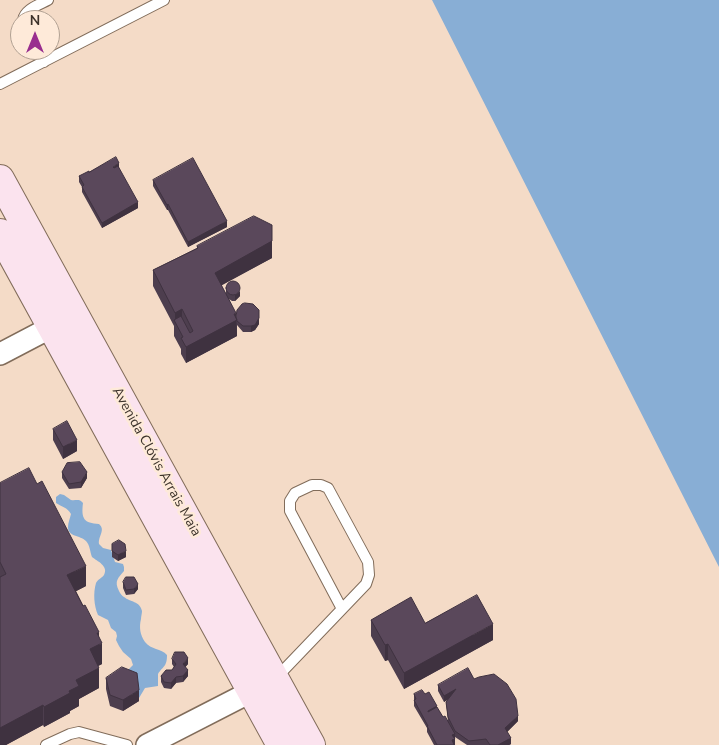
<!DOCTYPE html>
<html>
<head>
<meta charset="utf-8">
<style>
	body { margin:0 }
	#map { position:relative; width:719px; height:745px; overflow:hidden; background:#f4dbc7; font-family:"Nunito Sans",sans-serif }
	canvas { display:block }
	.north { position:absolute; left:10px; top:10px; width:50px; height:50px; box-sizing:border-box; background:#feead9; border:1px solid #b1a193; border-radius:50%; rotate:0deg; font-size:14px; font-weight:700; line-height:20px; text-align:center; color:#3d332b }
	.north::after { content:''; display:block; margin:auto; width:18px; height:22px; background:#992e8f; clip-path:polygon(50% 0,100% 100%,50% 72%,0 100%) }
</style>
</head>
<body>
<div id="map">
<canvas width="719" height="745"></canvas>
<div class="north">N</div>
</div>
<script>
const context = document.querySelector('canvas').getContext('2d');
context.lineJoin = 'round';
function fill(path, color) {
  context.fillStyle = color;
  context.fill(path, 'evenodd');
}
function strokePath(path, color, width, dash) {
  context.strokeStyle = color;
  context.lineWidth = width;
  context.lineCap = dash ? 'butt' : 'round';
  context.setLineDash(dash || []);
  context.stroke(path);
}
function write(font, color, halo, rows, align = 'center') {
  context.font = font + ' "Nunito Sans",sans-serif';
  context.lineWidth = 5;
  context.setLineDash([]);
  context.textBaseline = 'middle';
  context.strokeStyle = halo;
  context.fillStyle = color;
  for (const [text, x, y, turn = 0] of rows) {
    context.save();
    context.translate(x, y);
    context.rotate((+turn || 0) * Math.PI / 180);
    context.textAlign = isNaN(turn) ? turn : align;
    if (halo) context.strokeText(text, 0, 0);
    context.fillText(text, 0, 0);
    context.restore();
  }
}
fill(new Path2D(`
	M432,0H719V567Z
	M60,494L64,495L71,500C76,501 79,498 83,503C81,519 84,523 99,524C106,530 98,536 99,544L103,548L111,550L115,562L123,564L124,567V571C118,578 114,581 119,591C120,593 122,596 124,597C130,602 140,601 142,611C142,614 141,616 141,619C139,627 140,635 145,642C151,650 161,648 167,655C167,667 163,666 158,674V686L145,688L139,698H133L127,671L133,665L131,659L123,652L119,646L116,640L117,636L116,632L111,628L108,620L98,615C94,606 93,593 96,583C98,579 102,578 104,575C109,566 97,561 92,557C90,552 90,545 86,541C80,535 68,537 68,527C68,523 70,518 71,514C67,507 62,507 56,503V497Z`), '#88aed5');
const lane = new Path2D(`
	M23,20C25,9 39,5 48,0
	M38,50L44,62
	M0,84L164,0
	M276,678L366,584L369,575L368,562L328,488L321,485H312L295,493L290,501V511L342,609
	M46,745L70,734L79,732L127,745`);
const street = new Path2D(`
	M0,354L65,320
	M147,745L264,685`);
const secondary = new Path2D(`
	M0,179L311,745
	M0,233L281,745`);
strokePath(lane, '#816c5a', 12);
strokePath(street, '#816c5a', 24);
strokePath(secondary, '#816c5a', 30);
strokePath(lane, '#fff', 10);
strokePath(street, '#fff', 21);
strokePath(secondary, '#fbe3ee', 28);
fill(new Path2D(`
	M119,169L138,208L102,228L82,192V187L79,182V176Z
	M153,180L227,227L188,247L168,210H167L153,186Z
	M272,241V258L221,285L226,294V289L240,296L235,301H232L229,299L236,317L259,324L255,330L251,332H243L237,325V336L186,363L181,354V349L174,336V326L153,286V270L197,248V246Z
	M53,429L77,451L63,459L53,440Z
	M62,472L87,478L81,488L69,489L62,478Z
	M0,483L86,586L76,591L99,637L102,664L98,666L99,688L79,699V706L70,711V713L44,727L43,725L6,745H0Z
	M112,544L126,557L118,561L112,557Z
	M123,582L138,589L134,594L126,595L123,588Z
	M371,620L425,623L493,640L404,689L388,660L385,661L371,636Z
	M172,659L188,664L185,667L188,676L183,682L176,683L171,689L164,688L161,682V676L172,670L174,667L172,664Z
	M106,678L139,701L123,711L110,706L106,689Z
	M474,679L518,721L507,732L511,744L509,745H467L455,737V736L454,745H434L427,732V728L414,706V694H425L437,708L443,717L448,721L446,702L448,699L444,702L438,691V685Z`), '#4d3e4e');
fill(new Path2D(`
	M119,163V169L113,172V167Z
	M138,202V208L102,228V223Z
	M168,204V210H167V205Z
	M227,221V227L188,247V242Z
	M272,225V258L215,289V273Z
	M240,291V296L235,301V295Z
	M182,309V325L175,323V313Z
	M236,313L237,336L186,363V347Z
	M259,318V324L255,330L251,332V326Z
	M77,440V451L63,459V447Z
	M87,472V478L81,488V482Z
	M126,551V557L118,561V555Z
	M86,566V586L67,596V575Z
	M138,584V589L134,594V589Z
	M493,624V640L404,689V673Z
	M99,632V645L102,643V664L90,670V649L97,633Z
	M388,644V660L385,661V645Z
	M188,658V664L183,670V664Z
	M99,668V688L79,699V706L70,711V713L44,727V707L69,691L76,680Z
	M188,670V676L183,682V676Z
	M176,677V683L171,689V683Z
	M456,689V695L444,702V696Z
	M139,690V701L123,711V700Z
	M43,705V725L6,745H0V728Z
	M437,706V711L428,716V711Z
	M518,716V721L505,734V728Z
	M455,734V745H452V735Z
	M511,738V744L509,745H498Z`), '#3f3240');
const building = new Path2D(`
	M116,157L119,163L113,167L114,168L118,166L138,202L102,223L82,187L84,185L79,176L89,171V172Z
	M193,158L227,221L188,242L168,204L167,205L153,180Z
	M254,216L272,225V241L215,273L236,313L234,314L237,320L186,347L181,338L183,337L174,320L181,316L190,333L193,331L182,309L175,313L153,270L198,248L197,246Z
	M226 288a7 7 0 1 1 14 0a7 7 0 1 1-14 0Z
	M245,303L253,304L259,310V318L255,325L251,326H243L237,321L236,317L237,310L242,304Z
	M67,421L77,440L63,447L53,429Z
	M80,462L87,472L81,482L69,484L62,472L67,463Z
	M29,468L37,484L42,481L86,566L67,575L83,606L85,605L99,632L97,633L102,643L90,649L99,668L76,680L79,686L69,691L70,693L44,707L43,705L0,728V577L6,574L0,562V483Z
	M119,540L125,544L126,551L118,555L112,551V544Z
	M126,577H134L138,584L134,589L126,590L123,582Z
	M477,595L493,624L404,673L388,644L385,645L371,620L411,597L425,623Z
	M175,652H184L188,658L183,664L188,670L183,676L176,677L171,683L164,682L161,676L166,670H172L176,664L172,659Z
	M122,667L137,673L139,690L123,700L110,695L106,678Z
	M468,668L474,679L479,677L494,674L507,684L516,699L518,716L505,728L511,738L498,745H490L486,739L469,741L455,731L448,717L446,702L456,689L444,696L438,685Z
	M422,690L425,694L429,692L437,706L428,711V712L437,707L443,717L445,716L455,734L452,735L455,739L452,740L454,745H437L427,726H428L414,700L416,699L414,694Z`);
fill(building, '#5a485b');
strokePath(building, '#3f3240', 1);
write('14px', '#3d332b', '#feead9', [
	["Avenida Clóvis Arrais Maia",156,462,61]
]);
</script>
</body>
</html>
